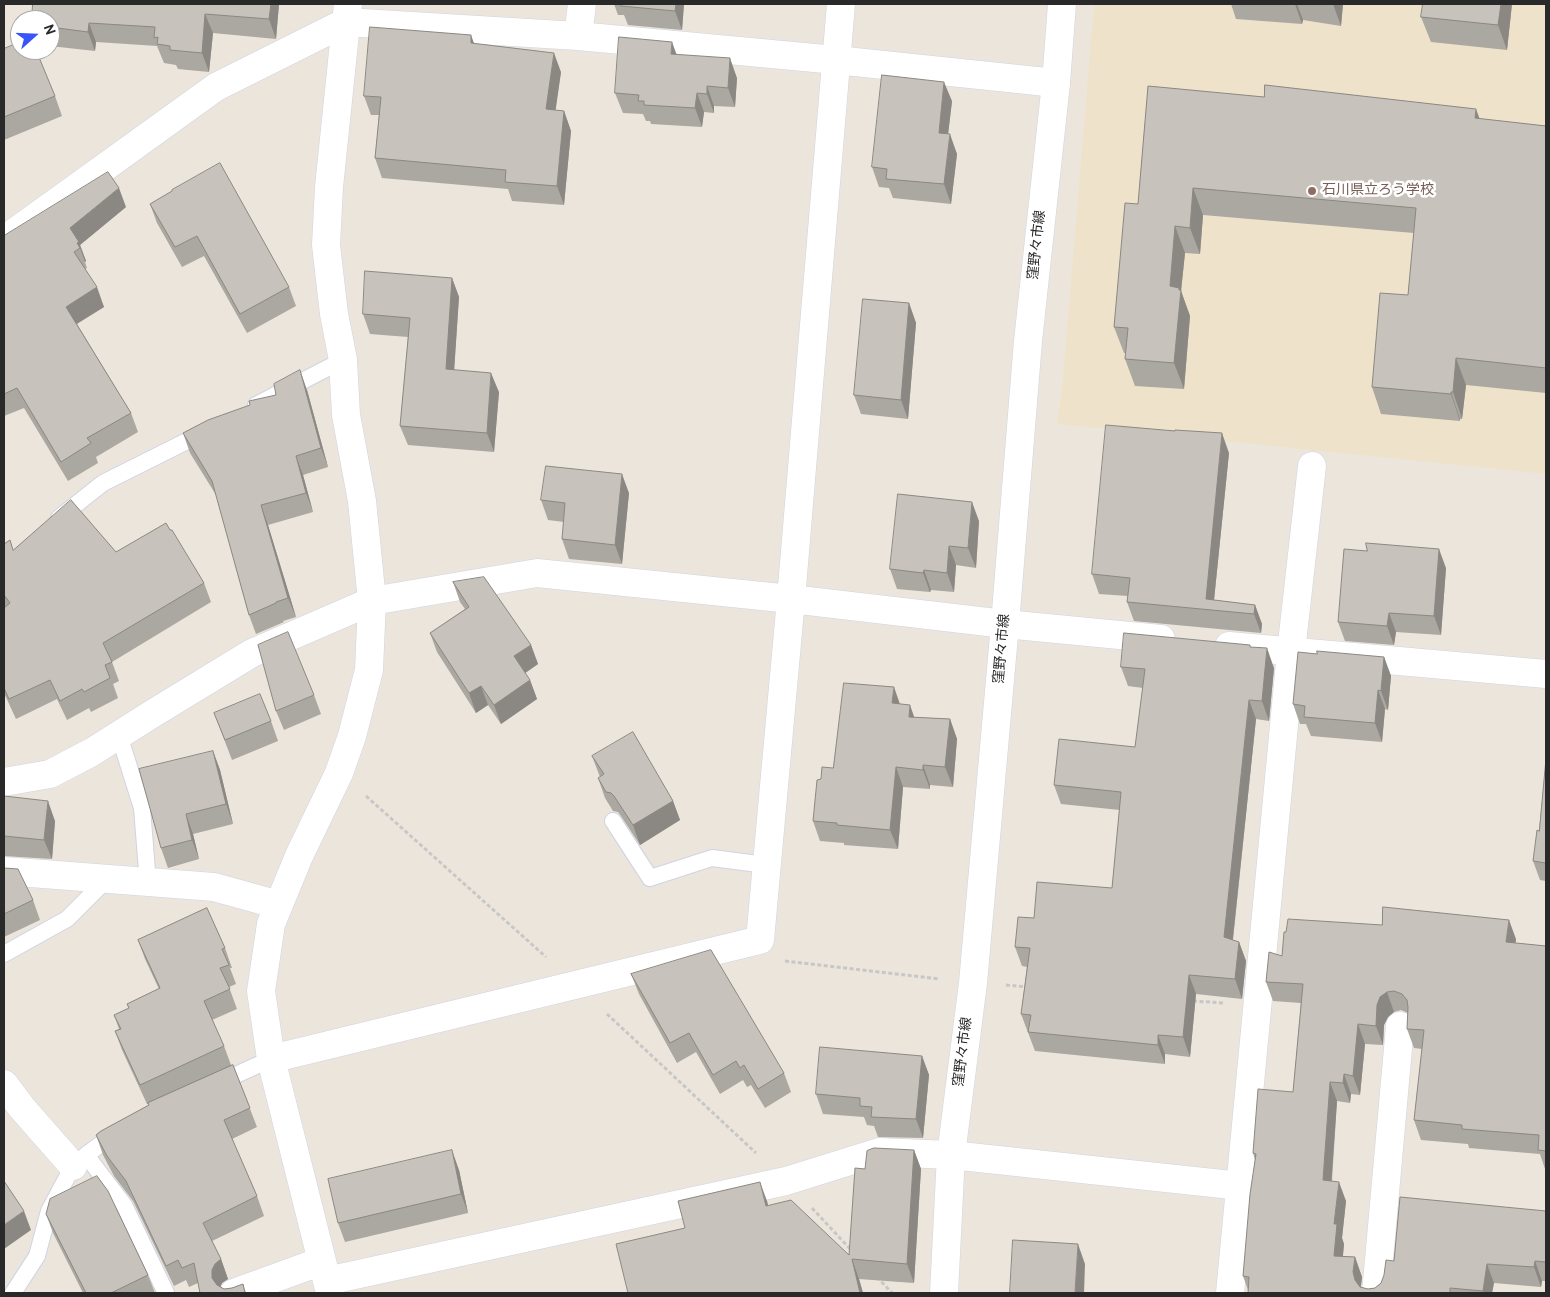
<!DOCTYPE html>
<html>
<head>
<meta charset="utf-8">
<style>
	body { margin:0 }
	#map { position:relative; width:1550px; height:1297px; overflow:hidden; background:#ece5db; font-family:Overpass,sans-serif }
	canvas { display:block }
	.frame { position:absolute; inset:0; border:5px solid #292929; pointer-events:none }
	.north { position:absolute; left:10px; top:10px; width:50px; height:50px; box-sizing:border-box; background:#fff; border:1px solid #a9a9a9; border-radius:50%; rotate:70deg; font-size:14px; font-weight:700; line-height:20px; text-align:center; color:#292929 }
	.north::after { content:''; display:block; margin:auto; width:18px; height:22px; background:#3855fc; clip-path:polygon(50% 0,100% 100%,50% 72%,0 100%) }
</style>
</head>
<body>
<div id="map">
<canvas width="1550" height="1297"></canvas>
<div class="frame"></div>
<div class="north">N</div>
</div>
<script>
const context = document.querySelector('canvas').getContext('2d');
context.lineJoin = 'round';
function fill(path, color) {
  context.fillStyle = color;
  context.fill(path, 'evenodd');
}
function strokePath(path, color, width, dash) {
  context.strokeStyle = color;
  context.lineWidth = width;
  context.lineCap = dash ? 'butt' : 'round';
  context.setLineDash(dash || []);
  context.stroke(path);
}
function write(font, color, halo, rows, align = 'center') {
  context.font = font + ' Overpass,"Noto Sans JP",sans-serif';
  context.lineWidth = 5;
  context.setLineDash([]);
  context.textBaseline = 'middle';
  context.strokeStyle = halo;
  context.fillStyle = color;
  for (const [text, x, y, turn = 0] of rows) {
    context.save();
    context.translate(x, y);
    context.rotate((+turn || 0) * Math.PI / 180);
    context.textAlign = isNaN(turn) ? turn : align;
    if (halo) context.strokeText(text, 0, 0);
    context.fillText(text, 0, 0);
    context.restore();
  }
}
fill(new Path2D(`
	M1094,4H1546V474L1057,424L1063,378Z`), '#eee3ca');
const lane = new Path2D(`
	M256,405L343,360
	M59,518L103,483L205,432
	M119,735L142,808L148,883
	M613,821L650,878L712,858L766,865
	M4,954L67,919L107,879
	M216,1084L271,1059
	M86,1155L124,1205L166,1293
	M13,1293L37,1256L49,1211L73,1166L86,1155L116,1133`);
const street = new Path2D(`
	M578,36L582,4
	M4,240L216,87L346,22L578,36L836,60L1056,83
	M1229,646L1546,674
	M4,782L50,774L92,752L152,714L252,653L372,601L537,573L791,599L1005,624L1161,639
	M4,871L214,887L279,905
	M271,1059L760,940L791,599L841,4
	M4,1084L22,1108L73,1166
	M327,1281L786,1181L879,1152L951,1155L1241,1186
	M234,1293L322,1261
	M330,1293L271,1059L261,991L271,924L299,856L339,773L352,736L369,670L372,601L362,501L346,415L343,360L334,314L326,245L329,187L348,4
	M1230,1293L1291,652L1312,466
	M1376,1293L1400,1026`);
const secondary = new Path2D(`
	M944,1293L951,1155L973,983L1005,624L1028,341L1056,83L1062,4`);
strokePath(lane, '#d0d3e3', 18);
strokePath(street, '#d0d3e3', 29);
strokePath(secondary, '#d0d3e3', 29);
strokePath(new Path2D(`
	M366,796L546,957
	M785,961L940,979
	M1006,985L1027,987
	M1193,1001L1224,1003
	M607,1014L756,1153
	M812,1208L852,1251
	M877,1277L892,1293`), '#c7c7c7', 3, [4, 2.5]);
strokePath(lane, '#fff', 16);
strokePath(street, '#fff', 28);
strokePath(secondary, '#fff', 28);
fill(new Path2D(`
	M279,4L276,39L213,33L209,72L178,69L176,65L164,63L157,46L96,42L95,51L50,46V20Z
	M614,4H684L682,30L628,25L624,15H618Z
	M1231,4H1343L1341,26L1303,20L1302,24L1236,19Z
	M1512,4L1507,50L1431,42L1421,17Z
	M475,44L561,72L555,110L564,111L571,131L564,205L512,201L508,189L382,178L375,158L379,115H371L364,96Z
	M4,49L55,96L62,116L4,140Z
	M677,55L737,78L735,107L714,106V113L704,112L702,127L651,124L650,121H646L643,114L623,113L615,93Z
	M1148,86L1546,126V393L1466,385L1462,419H1460V421L1381,414L1372,387L1408,295L1414,233L1203,215L1200,254L1185,253L1181,291L1190,316L1184,389L1135,386L1125,359L1126,353H1124L1114,327L1138,204Z
	M952,101L948,134L957,154L951,204L893,198L889,188L879,187L872,167Z
	M150,204L289,287L296,306L247,333L204,256L182,267L157,223Z
	M126,207L80,245L86,261L85,262L87,268L85,269L104,307L77,324L131,413L138,432L96,457L98,463L68,481L24,408L4,416V236Z
	M452,278L459,297L454,369L499,392L494,452L408,445L400,426L408,337L370,334L363,314Z
	M909,303L916,323L908,419L861,414L854,395Z
	M307,390L328,467L303,475L313,512L268,525L296,617L283,621L284,622L256,634L249,615L216,495L190,453L183,433Z
	M1229,453L1214,600L1255,605L1262,624L1261,633L1134,621L1127,602L1128,596L1099,594L1092,574Z
	M629,493L622,564L569,559L562,539L564,522L548,520L541,500Z
	M979,521L976,568L956,565L954,592L931,590L930,592L897,589L890,569Z
	M10,540L13,550L116,552L204,583L211,602L112,662L119,681L113,684L118,698L91,712L89,708L67,720L57,699L16,719L4,693V608L5,607L4,606V544Z
	M1446,568L1441,635L1396,632L1394,645L1345,641L1338,622Z
	M453,582L531,645L538,664L525,673L530,680L537,699L501,724L488,705L476,713L437,652L430,633L465,609L460,602Z
	M1251,647L1274,668L1269,721L1256,719L1233,940L1239,942L1246,961L1242,999L1196,994L1190,1057L1165,1054V1064L1035,1051L1021,1014L1027,967L1022,966L1015,947L1034,918L1112,888L1120,810L1061,804L1054,785L1135,747L1143,688L1128,686L1121,667Z
	M1317,654L1384,657L1391,676L1388,710L1385,709L1382,742L1311,736L1306,724H1300L1293,704Z
	M314,695L321,714L284,730L276,711Z
	M900,704L914,717L950,719L957,739L953,787L930,785V789L903,787L898,849L844,845V843L820,841L813,821L821,779Z
	M214,713L271,721L278,741L232,760Z
	M213,751L220,770L233,824L193,834L199,859L168,868L161,848Z
	M592,756L673,801L680,820L640,845L621,816L618,812L613,811L605,798L598,778L600,777Z
	M1546,759V881L1540,880L1533,861L1539,831Z
	M4,796L55,821L52,859L4,856Z
	M4,868L33,900L40,920L4,937Z
	M207,908L225,948L232,968H230L236,984L229,987L237,1009L212,1020L224,1046L231,1065H233L257,1127L232,1139L257,1196L264,1216L212,1241L221,1259L228,1279L222,1283L220,1287L224,1289L232,1288L243,1284L246,1293H200L198,1283L189,1287L186,1280L174,1286L133,1201L114,1176L103,1155L96,1135L101,1131L149,1105L148,1104H147L122,1050L115,1031L119,1029L114,1015L129,1009L127,1004L159,989L145,959L138,940Z
	M1516,939L1515,943L1546,946V1169H1545L1540,1154L1469,1148L1468,1144L1421,1140L1414,1120L1422,1049L1414,1048L1407,1029L1408,1013L1401,1010L1394,1012L1388,1017L1384,1025L1383,1045L1365,1044L1360,1095L1351,1094L1350,1103L1337,1101L1332,1181L1346,1201L1342,1238L1344,1244L1343,1256L1355,1257L1362,1277L1361,1287L1368,1289L1375,1288L1381,1283L1394,1261L1546,1211V1281H1542L1541,1287L1494,1283L1492,1293H1248V1290L1243,1276L1255,1160L1253,1153L1293,1092L1301,1003L1273,1001L1266,982L1282,956Z
	M631,974L784,1073L791,1092L765,1108L751,1085L747,1087L743,1080L720,1094L696,1052L677,1063L639,994Z
	M922,1056L929,1075L923,1138L878,1137L874,1126L867,1125L864,1117L823,1114L816,1094Z
	M914,1150L921,1169L914,1283L859,1279L863,1293H628L685,1228L767,1201L768,1206L849,1255L865,1169Z
	M459,1170L468,1213L345,1242L338,1223Z
	M46,1214L148,1275L155,1293H83L53,1233Z`), '#aba7a1');
fill(new Path2D(`
	M271,4H279L276,39L269,19Z
	M676,4H684L682,30L675,11Z
	M1295,4H1297L1303,20L1302,24Z
	M1333,4H1343L1341,26Z
	M1501,4H1512L1507,50L1498,25Z
	M205,14L213,33L209,72L202,53Z
	M89,23L96,42L95,51L88,32Z
	M471,35L478,54L471,43Z
	M672,42L679,61L671,54Z
	M554,53L561,72L553,129L546,109Z
	M730,58L737,78L735,107L728,88Z
	M944,82L952,101L946,152L939,133Z
	M707,86L714,106V113L707,94Z
	M697,93L704,112L702,127L695,108Z
	M1476,109L1486,136L1475,118Z
	M564,111L571,131L564,205L557,186Z
	M950,134L957,154L951,204L944,184Z
	M119,188L126,207L80,245L86,261L85,262L80,248L70,228Z
	M1193,188L1203,215L1200,254L1190,228Z
	M1175,226L1185,253L1181,291L1190,316L1184,389L1174,363L1170,286Z
	M452,278L459,297L453,388L446,369Z
	M97,287L104,307L73,326L66,307Z
	M909,303L916,323L908,419L901,400Z
	M1456,358L1466,385L1462,419L1453,392Z
	M300,370L307,390L328,467L321,448Z
	M491,373L499,392L494,452L487,433Z
	M1451,392L1460,419V421L1451,394Z
	M1222,433L1229,453L1213,610L1206,599Z
	M296,456L303,475L313,512L306,493Z
	M622,474L629,493L622,564L615,545Z
	M972,502L979,521L976,568L968,548Z
	M261,505L268,525L296,617L288,598Z
	M949,546L956,565L954,592L947,573Z
	M1439,549L1446,568L1441,635L1434,616Z
	M924,570L931,590L930,592L923,573Z
	M1255,605L1262,624L1261,633L1254,614Z
	M1389,613L1396,632L1394,645L1387,626Z
	M531,645L538,664L521,676L514,656Z
	M1267,648L1274,668L1269,721L1262,701Z
	M1384,657L1391,676L1388,710L1381,691Z
	M530,680L537,699L501,724L494,705Z
	M481,686L488,705L476,713L469,693Z
	M894,687L901,707L892,703Z
	M1378,690L1385,709L1382,742L1375,723Z
	M1249,700L1256,719L1231,956L1224,937Z
	M910,705L917,725L909,717Z
	M950,719L957,739L953,787L945,767Z
	M213,751L220,770L233,824L226,804Z
	M923,765L930,785V789L923,770Z
	M896,767L903,787L898,849L890,830Z
	M48,801L55,821L52,859L44,840Z
	M673,801L680,820L640,845L633,825Z
	M186,814L193,834L199,859L192,840Z
	M1509,920L1516,939L1514,961L1506,942Z
	M1239,942L1246,961L1242,999L1235,979Z
	M1189,975L1196,994L1190,1057L1183,1037Z
	M1387,992L1394,1012L1388,1017L1384,1025L1383,1045L1376,1026L1377,1005L1380,997Z
	M1358,1024L1365,1044L1360,1095L1353,1076Z
	M1158,1035L1165,1054V1064L1158,1045Z
	M922,1056L929,1075L923,1138L916,1119Z
	M1344,1074L1351,1094L1350,1103L1343,1083Z
	M1330,1082L1337,1101L1330,1200L1323,1180Z
	M452,1150L459,1170L468,1213L461,1194Z
	M914,1150L921,1169L914,1283L907,1264Z
	M760,1182L767,1201L773,1226L766,1206Z
	M1339,1182L1346,1201L1342,1238L1344,1244L1341,1275L1334,1256V1224Z
	M24,1211L31,1230L4,1249V1225Z
	M1078,1244L1085,1264L1084,1293H1075Z
	M1355,1257L1362,1277L1360,1292L1355,1280L1353,1272Z
	M221,1259L228,1279L222,1283L219,1290L212,1278V1270L215,1264Z
	M852,1259L859,1279L863,1293H860Z
	M1535,1261L1542,1281L1541,1287L1534,1267Z
	M1487,1264L1494,1283L1492,1293H1484L1483,1291Z`), '#8b8883');
const building = new Path2D(`
	M33,4H271L269,19L205,14L202,53L170,50V46L157,44L158,37L154,38L155,27L89,23L88,32L50,27V20H32Z
	M621,4H676L675,11L621,6Z
	M1423,4H1501L1498,25L1421,17Z
	M370,27L471,35V43L554,53L546,109L564,111L557,186L505,182L506,170L375,158L381,97L364,96Z
	M619,37L672,42L671,54L730,58L728,88L707,86V94L697,93L695,108L644,105V101H638L639,95L615,93Z
	M20,42V50H36L55,96L4,117V49Z
	M882,75L944,82L939,133L950,134L944,184L886,179L887,169L872,167Z
	M1265,85L1476,109L1475,118L1546,126V368L1456,358L1453,392H1451V394L1372,387L1380,293L1408,295L1416,208L1193,188L1190,228L1175,226L1170,286L1179,288V290H1181L1174,363L1125,359L1128,328L1114,327L1125,203L1138,204L1148,86L1264,97Z
	M220,163L289,287L240,314L197,236L175,247L150,204L172,191V190Z
	M108,172L119,188L70,228L79,242L77,243L80,248L74,252L97,287L66,307L131,413L87,438L91,443L61,462L17,388L4,394V236Z
	M365,271L452,278L446,369L491,373L487,433L400,426L410,318L363,314Z
	M863,299L909,303L901,400L854,395Z
	M300,370L321,448L296,456L306,493L261,505L288,598L276,602V603L249,615L212,481L183,433L208,420L250,405L249,401L276,395L274,384Z
	M1106,425L1175,431V430L1222,433L1206,599L1255,605L1254,614L1127,602L1130,578L1092,574Z
	M546,466L622,474L615,545L562,539L565,503L541,500Z
	M898,494L972,502L968,548L949,546L947,573L924,570L923,573L890,569Z
	M71,500L116,552L166,523L170,530H172L204,583L103,643L112,662L105,665L110,678L84,692L82,689L60,701L50,680L9,699L4,688V608L10,603L4,595V544L10,540L13,550Z
	M1366,543L1439,549L1434,616L1389,613L1387,626L1338,622L1344,549L1367,551Z
	M484,577L531,645L514,656L530,680L494,705L481,686L469,693L430,633L469,607L453,582Z
	M288,632L314,695L276,711L258,645Z
	M1124,633L1250,645V647L1267,648L1262,701L1249,700L1224,937L1239,942L1235,979L1189,975L1183,1037L1158,1035V1045L1028,1032L1031,1015L1021,1014L1030,948L1015,947L1018,917L1034,918L1037,882L1112,888L1121,792L1054,785L1059,739L1135,747L1145,669L1121,667Z
	M1317,651L1384,657L1381,691L1378,690L1375,723L1304,717L1305,706L1293,704L1298,652L1317,654Z
	M844,683L894,687L892,703L910,705L909,717L950,719L945,767L923,765V770L896,767L890,830L837,825V823L813,821L817,780L821,779L822,767L833,768Z
	M260,694L271,721L225,740L214,713Z
	M633,732L673,801L633,825L614,796L611,793L606,792L598,778L604,774L592,756Z
	M213,751L226,804L186,814L192,840L161,848L139,769Z
	M1546,759V863L1533,861L1537,830L1539,831Z
	M4,796L48,801L44,840L4,836Z
	M4,868L18,869L33,900L4,914Z
	M1383,907L1509,920L1506,942L1546,946V1151L1538,1150L1539,1135L1462,1129V1125L1414,1120L1424,1030L1407,1029L1408,1007L1407,1000L1402,994L1394,991L1387,992L1380,997L1377,1005L1376,1026L1358,1024L1353,1076L1344,1074L1343,1083L1330,1082L1323,1180L1339,1182L1334,1224H1337L1334,1256L1355,1257L1353,1272L1355,1280L1360,1287L1368,1289L1375,1288L1381,1283L1384,1275L1386,1260L1394,1261L1400,1197L1546,1211V1262L1535,1261L1534,1267L1487,1264L1483,1291L1450,1288V1293H1248L1249,1277L1243,1276L1250,1194L1256,1154L1253,1153L1258,1089L1293,1092L1303,984L1266,982L1269,952L1282,956L1284,932H1286L1288,919L1382,925Z
	M207,908L225,948L222,949L229,965L220,968L230,989L204,1001L224,1046L140,1085L115,1031L121,1029L114,1015L129,1008L127,1004L160,988L138,940Z
	M711,950L784,1073L758,1089L744,1065L740,1068L736,1061L713,1075L689,1033L670,1043L631,974Z
	M820,1047L922,1056L916,1119L871,1117L872,1107L860,1106V1098L816,1094Z
	M233,1065L250,1108L224,1120L257,1196L203,1223L221,1259L215,1264L212,1270V1278L217,1285L224,1289L232,1288L243,1284L245,1293H200L194,1263L182,1268L178,1260L166,1266L126,1181L107,1156L96,1135L101,1131L149,1105L148,1103Z
	M874,1148L914,1150L907,1264L852,1259L860,1293H628L616,1244L685,1228L678,1201L760,1182L766,1206L791,1200L849,1255L855,1168L865,1169L867,1151Z
	M452,1150L461,1194L338,1223L328,1179Z
	M97,1176L108,1191L148,1275L111,1293H86L46,1214L50,1199Z
	M4,1181L24,1211L4,1225Z
	M1013,1240L1078,1244L1075,1293H1010Z`);
fill(building, '#c7c2bb');
strokePath(building, '#8b8883', 1);
for (const [x, y, r, color] of [
	[1312,191,5,"#8d6e63"]
]) {
  const dot = new Path2D();
  dot.arc(x, y, r, 0, 2 * Math.PI);
  context.fillStyle = color;
  context.fill(dot);
  strokePath(dot, '#fff', 2);
}
write('14px', '#785e54', '#fff', [
	["石川県立ろう学校",1322,191]
], 'left');
write('14px', '#292929', '#fff', [
	["窪野々市線",1038,245,-84],
	["窪野々市線",1003,649,-85],
	["窪野々市線",964,1052,-83]
]);
</script>
</body>
</html>
